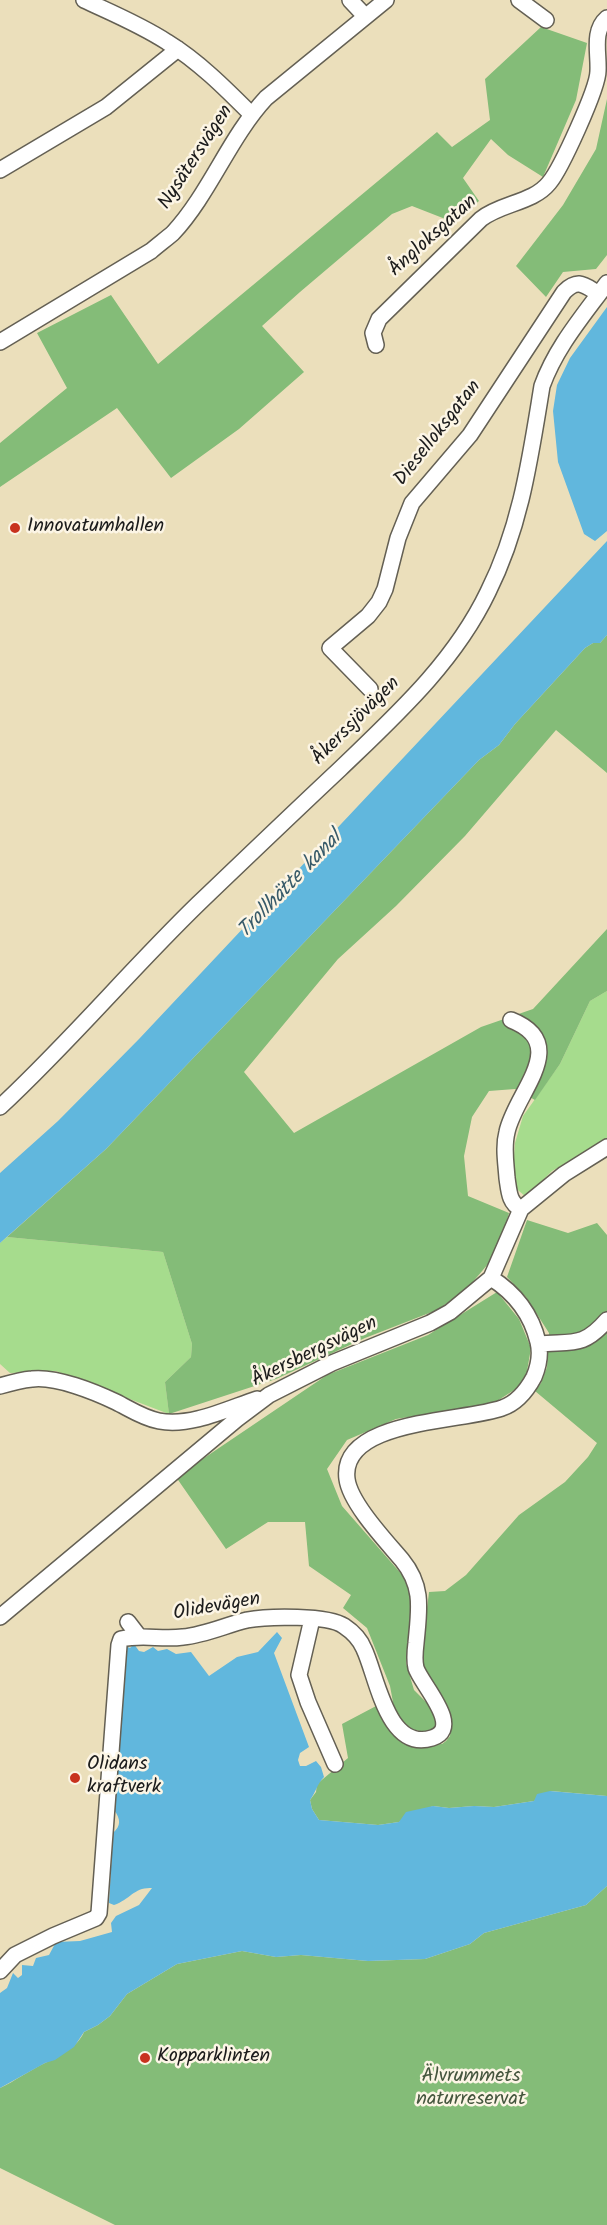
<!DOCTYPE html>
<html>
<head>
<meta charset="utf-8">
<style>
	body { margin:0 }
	canvas { display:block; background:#ebdfbb }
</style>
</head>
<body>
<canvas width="607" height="2225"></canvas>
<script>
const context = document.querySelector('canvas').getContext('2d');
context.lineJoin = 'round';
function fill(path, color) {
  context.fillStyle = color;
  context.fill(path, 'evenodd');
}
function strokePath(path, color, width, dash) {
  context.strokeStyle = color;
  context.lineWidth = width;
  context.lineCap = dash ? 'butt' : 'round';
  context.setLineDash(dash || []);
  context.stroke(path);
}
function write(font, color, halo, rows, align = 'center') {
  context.font = font + ' Kalam,sans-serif';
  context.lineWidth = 5;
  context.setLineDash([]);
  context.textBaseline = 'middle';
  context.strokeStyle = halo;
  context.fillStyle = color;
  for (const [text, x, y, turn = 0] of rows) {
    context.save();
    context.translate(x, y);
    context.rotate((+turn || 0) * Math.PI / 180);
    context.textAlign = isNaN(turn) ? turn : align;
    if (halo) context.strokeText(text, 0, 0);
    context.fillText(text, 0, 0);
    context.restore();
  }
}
fill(new Path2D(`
	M607,991V1140L552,1171L526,1197L512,1185L515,1143L523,1116L560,1064L590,1001Z
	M7,1237L163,1252L192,1344L191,1357L165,1382L169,1414L56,1371L10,1373L0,1364V1243Z`), '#a6dc8d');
fill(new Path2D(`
	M541,27L587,43L576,100L543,177L508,155L491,139L463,178L479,201L453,222L412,206L392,214L300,292L262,326L304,372L239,429L171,478L117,408L0,487V443L67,388L37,333L111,295L158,364L437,132L452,147L490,120L485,79Z
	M607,99V255L596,269L563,272L546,297L516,266L563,205L596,149Z
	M607,635V773L556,730L465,836L396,906L338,959L244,1072L294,1133L481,1027L533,1009L607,929V991L590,1001L560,1064L535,1100L515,1089L489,1091L472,1117L464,1156L468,1196L509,1213L503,1234L488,1264L466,1290L437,1310L365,1338L276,1379L169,1414L165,1382L191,1357L192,1344L163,1252L7,1237L106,1149L479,760L499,745L515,724L585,648L593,643H600Z
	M527,1220L568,1233L597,1223L607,1235V1796L551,1791L534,1801L494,1807L474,1806L449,1808L433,1806L399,1822L378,1825L319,1820L312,1809L310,1800L316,1792L317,1784L348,1758L342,1724L378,1705L429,1745L442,1744L446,1741L450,1736L451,1726L448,1710L438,1701L421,1660L429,1592L445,1591L466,1575L519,1515L565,1482L588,1457L597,1443L535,1391L541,1383L547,1367L549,1333L526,1297L507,1277Z
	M497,1292L519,1319L531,1348L525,1383L494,1403L396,1419L347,1440L327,1469L342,1506L411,1585V1622L406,1663L414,1690L435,1711L438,1728L426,1732L410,1729L395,1713L390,1686L367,1628L343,1608L351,1595L309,1566L305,1522H268L226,1549L176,1477L327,1375L428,1335Z
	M607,1886V2225H115L0,2168V2088C15,2081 30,2070 45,2063C59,2056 78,2047 84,2032L98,2025L110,2016L127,1994L177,1964L242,1951L276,1957L301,1955L368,1961L425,1959L470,1944L484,1933L586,1905Z`), '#84bc78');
fill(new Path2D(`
	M607,307V531L595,541L584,534L558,462L553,411L557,385L570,358Z
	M607,541V635L600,643H593L585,648L515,724L499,745L479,760L106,1149L0,1243V1173L58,1121L139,1039Z
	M277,1632L282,1638L274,1653L309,1747L300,1753L298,1760L300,1766H306L316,1761L321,1767L324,1777C317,1784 316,1792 310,1800L312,1809L319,1820L378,1825L399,1822L406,1812L433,1806L449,1808L474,1806L494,1807L534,1801L537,1794L550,1791L607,1796V1886L586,1905L484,1933L470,1944L425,1959L368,1961L301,1955L276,1957L242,1951L177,1964L127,1994L110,2016L98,2025L84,2032L74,2047L55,2060L45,2063L0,2088V1993L7,1988L13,1973L18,1978L22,1975V1965L33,1966L36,1958L49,1955L56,1942L80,1941L112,1932L111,1923L116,1916L139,1905L152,1888C134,1887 131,1899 114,1905L109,1903L113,1833C121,1826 121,1819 114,1810L126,1657L124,1645L130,1648L134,1644L139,1651L144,1652L153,1647L158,1651L167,1649L176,1654L191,1652L209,1676L237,1657L258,1652Z`), '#61b7dd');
const minor = new Path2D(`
	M84,0C112,13 141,25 167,42C198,61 225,88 251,114
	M350,0L365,16
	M519,0L546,20
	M0,170L106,107L178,49
	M0,342L151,251C158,245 166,239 173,233C210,193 229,138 266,98L386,0
	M376,345L373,333L379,319L481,219C501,203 533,203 549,183C561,169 598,88 598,71C599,53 592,31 607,18
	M370,689L330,648L368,616L379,602L385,589L398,538L412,503L470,435L564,292C578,278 584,285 599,294
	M511,1020C572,1044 515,1093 507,1132C503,1147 506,1163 507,1178C509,1191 509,1203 521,1209
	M0,1107C69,1043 130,970 198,904C245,859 292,814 340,769C395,716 454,663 488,592C521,526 530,459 542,386C556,347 583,316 607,283
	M539,1344C572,1341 583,1348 607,1320
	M0,1386C10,1383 21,1380 32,1379C56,1376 95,1392 116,1402C130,1409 143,1418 159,1421C191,1427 227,1409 257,1399
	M0,1617L237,1419L269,1395L332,1363L430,1323L450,1312L491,1278L521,1209L564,1174L607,1147
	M312,1619L299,1675L308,1702L335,1764
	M128,1622L138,1635
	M0,1971L15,1955L53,1936L96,1918L99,1913L119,1645L121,1639C144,1634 161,1640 183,1637C205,1635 226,1625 247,1620C268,1616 328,1615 344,1626C353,1632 360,1639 364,1649C377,1676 387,1752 432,1738C464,1728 421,1684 416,1668C414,1660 415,1651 416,1643C419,1610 424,1587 402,1560C386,1541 350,1503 347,1479C339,1419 464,1422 502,1408C517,1403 527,1390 534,1377C539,1365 541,1354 538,1342C531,1313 515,1293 491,1278`);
strokePath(minor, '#646054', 18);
strokePath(minor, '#fff', 15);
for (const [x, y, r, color] of [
	[15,528,6,"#c8321e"],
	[75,1778,6,"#c8321e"],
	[145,2058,6,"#c8321e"]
]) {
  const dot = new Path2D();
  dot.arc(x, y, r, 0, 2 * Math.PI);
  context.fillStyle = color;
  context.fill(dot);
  strokePath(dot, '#fcf5e5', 2);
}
write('20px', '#1c1c1c', '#fcf5e5', [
	["Nysätersvägen",197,158,-57],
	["Ångloksgatan",434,237,-42],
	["Dieselloksgatan",439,434,-52],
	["Åkerssjövägen",357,722,-45],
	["Åkersbergsvägen",315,1353,-26],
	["Olidevägen",217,1608,-10]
]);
write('20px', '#1c1c1c', '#fcf5e5', [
	["Innovatumhallen",27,528],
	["Olidans",87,1766],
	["kraftverk",87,1789],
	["Kopparklinten",157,2058]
], 'left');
write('20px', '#45563e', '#fcf5e5', [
	["Älvrummets",471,2078],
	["naturreservat",471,2101]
]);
write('italic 21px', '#385a69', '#fcf5e5', [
	["Trollhätte kanal",291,886,-46]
]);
</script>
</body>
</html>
